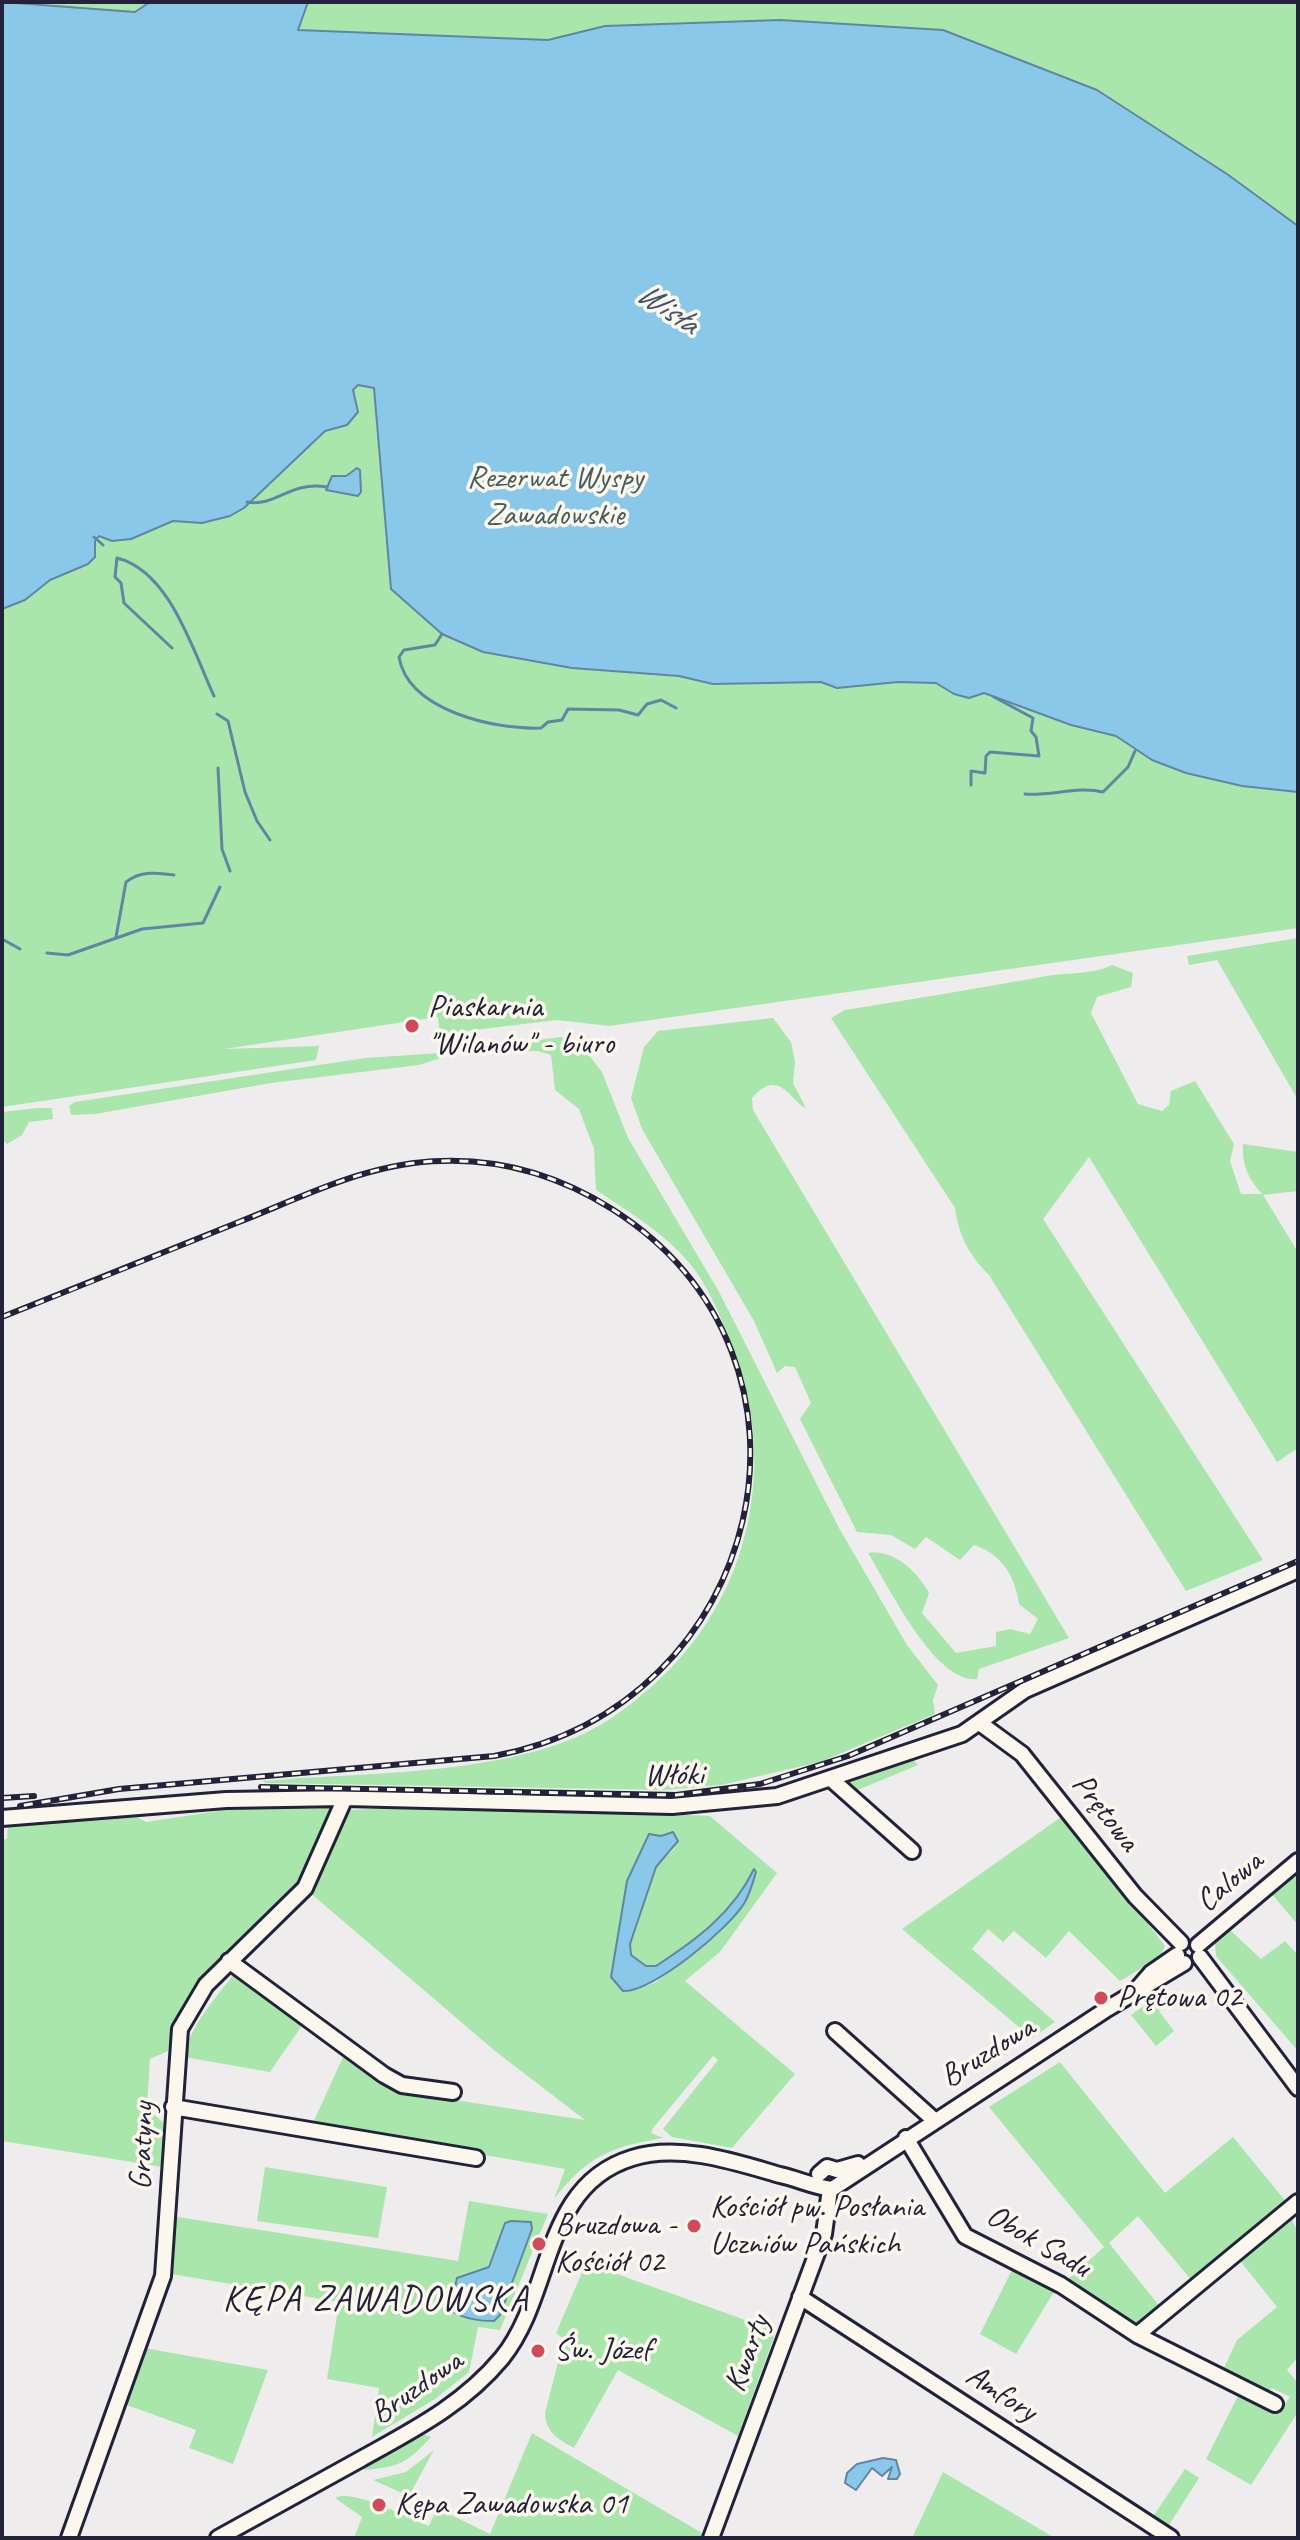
<!DOCTYPE html>
<html>
<head>
<meta charset="utf-8">
<style>
	body { margin:0 }
	#map { position:relative; width:1300px; height:2540px; overflow:hidden; background:#efeced; font-family:Caveat,sans-serif }
	canvas { display:block }
	.frame { position:absolute; inset:0; border:4px solid #22223b; pointer-events:none }
</style>
</head>
<body>
<div id="map">
<canvas width="1300" height="2540"></canvas>
<div class="frame"></div>
</div>
<script>
const context = document.querySelector('canvas').getContext('2d');
context.lineJoin = 'round';
function fill(path, color) {
  context.fillStyle = color;
  context.fill(path, 'evenodd');
}
function strokePath(path, color, width, dash) {
  context.strokeStyle = color;
  context.lineWidth = width;
  context.lineCap = dash ? 'butt' : 'round';
  context.setLineDash(dash || []);
  context.stroke(path);
}
function write(font, color, halo, rows, align = 'center') {
  context.font = font + ' Caveat,sans-serif';
  context.lineWidth = 7;
  context.setLineDash([]);
  context.textBaseline = 'middle';
  context.strokeStyle = halo;
  context.fillStyle = color;
  for (const [text, x, y, turn = 0] of rows) {
    context.save();
    context.translate(x, y);
    context.rotate((+turn || 0) * Math.PI / 180);
    context.textAlign = isNaN(turn) ? turn : align;
    if (halo) context.strokeText(text, 0, 0);
    context.fillText(text, 0, 0);
    context.restore();
  }
}
fill(new Path2D(`
	M2,2H1298V928L609,1026L557,1020L440,1034L438,1017L224,1049L319,1046L316,1060L2,1107Z
	M1298,938V1100L1217,960L1189,965L1187,956Z
	M1112,965L1133,973L1131,987L1097,997L1091,1013L1138,1104L1162,1111L1169,1105L1171,1091L1195,1081L1234,1144L1230,1161L1241,1194H1262C1248,1178 1242,1166 1243,1144L1298,1152V1191L1263,1195L1298,1252V1448L1277,1462L1089,1157L1043,1219L1263,1560L1186,1591L989,1275C969,1255 959,1236 955,1208L831,1018L845,1010C913,999 980,988 1047,976C1071,972 1091,975 1112,965Z
	M773,1018L791,1042L795,1062L793,1083L806,1108C791,1102 779,1066 752,1098L753,1110L1069,1638L979,1669L977,1679C935,1684 888,1585 868,1553C894,1549 918,1572 929,1593L922,1613L956,1653L996,1646V1632L1010,1629L1030,1634L1038,1619L1019,1604C1015,1576 1002,1554 974,1545L960,1560L926,1537L915,1549L891,1535L857,1532L800,1419L811,1403L795,1367L785,1366L777,1373L754,1321L642,1129L631,1098L644,1047L658,1031Z
	M561,1037L581,1045L602,1072L628,1138L718,1290L839,1528L907,1645L938,1685L933,1700L935,1714L820,1762L721,1785L664,1790L265,1783L263,1781C363,1772 494,1776 585,1733C609,1722 630,1705 650,1688C753,1599 781,1458 728,1335C718,1311 707,1285 691,1265C666,1234 629,1212 596,1190L594,1149L579,1109L555,1090L551,1055L538,1051L476,1052L474,1048Z
	M441,1053V1058L419,1065L271,1083L95,1114L71,1115L69,1106L75,1102L365,1058Z
	M37,1108H52L53,1119L29,1122L22,1135L7,1144L2,1139V1112Z
	M910,1756L918,1765L853,1792L844,1784Z
	M251,1806L350,1810L410,1807L584,1810L710,1816L777,1873L720,1952L685,1981L795,2074L732,2148L672,2137L663,2129L718,2060L713,2056L653,2128L651,2133L663,2138C610,2147 588,2156 554,2199L565,2169L312,2125L344,2055L396,2091L585,2120L495,2051L301,1885C254,1933 181,1979 168,2051L150,2059L147,2106L163,2123V2167L2,2141V1840L7,1839L8,1824H44L130,1813L146,1822ZM668,1833L675,1848L656,1867L630,1944L631,1955L646,1966H656C695,1940 733,1913 753,1870L745,1903L717,1934L656,1982L639,1989L614,1961L627,1881L649,1839Z
	M1064,1815L1165,1946L1160,1957L1120,1981L1069,1931L1046,1958L1014,1931L1003,1942L988,1929L972,1949L1055,2022L1032,2038L902,1929Z
	M1298,1869V1925L1271,1893Z
	M1230,1930L1261,1959L1285,1941L1298,1955V2051L1216,1956L1215,1943Z
	M234,1974L303,2024L270,2072L184,2057C190,2025 215,1999 234,1974Z
	M1158,1996L1162,2009L1159,2011L1174,2031L1156,2046L1131,2015Z
	M1060,2062L1165,2193L1233,2137L1288,2204L1193,2282L1138,2216L1109,2243L1161,2308L1137,2326L1065,2282L1104,2247L989,2107Z
	M265,2167L387,2187L378,2238L257,2221Z
	M469,2201L548,2214L500,2330L478,2327L469,2372L435,2399L372,2437L379,2388L327,2379L339,2302L171,2274L172,2222L178,2217L458,2261Z
	M1293,2211V2223L1298,2230V2357L1287,2370L1298,2383V2412L1251,2485L1206,2459L1239,2394L1278,2413L1290,2397L1272,2388L1267,2394L1222,2372L1237,2340L1277,2307L1237,2257Z
	M586,2263L776,2331L738,2436L618,2370L574,2448C558,2439 546,2433 545,2413L564,2339L556,2333Z
	M1014,2266L1057,2287L1016,2354L980,2334Z
	M144,2348L268,2370L233,2464L189,2448L196,2430L124,2404Z
	M420,2433L431,2437C407,2463 400,2467 364,2470L365,2465Z
	M532,2433L702,2533L700,2538H354L362,2517L335,2498C351,2488 409,2518 429,2526L437,2508L490,2534Z
	M434,2450L411,2492L402,2493L373,2480L406,2472Z
	M1185,2469L1199,2478L1167,2528L1152,2518Z
	M943,2472L1055,2538L913,2536Z`), '#a9e6ac');
const water = new Path2D(`
	M2,2L135,12L150,2H308L298,30L548,40L605,26L780,20L943,30L1097,90L1227,174L1298,226V792L1242,786L1186,773L1152,760L1116,736L1071,725L984,693L969,698L954,694L936,683L898,682L837,688L821,682L713,684L679,676L572,668L483,652L442,634L391,589L374,388L358,385L353,390L358,412L347,425L325,431L244,508L230,516L202,523L173,521L131,539L112,541L99,536L95,541V557L88,564L50,580L25,600L2,609Z
	M357,468L360,470L361,492L358,496L326,490L332,476H346Z
	M673,1832L678,1841L656,1867L630,1944L631,1955L646,1966H656C696,1940 733,1913 754,1869L756,1872C753,1882 750,1893 745,1902C730,1928 652,1993 623,1991L611,1977L627,1881L649,1834L661,1836Z
	M511,2221L531,2222L532,2229L500,2315L494,2321C479,2321 463,2319 450,2310L457,2278L489,2267L505,2223Z
	M883,2458L896,2460L900,2474L897,2479H888L892,2467L882,2476L872,2468L856,2490L845,2483L847,2473L857,2464Z`);
fill(water, '#89c8e9');
strokePath(water, '#6086a3', 2);
strokePath(new Path2D(`
	M247,502C277,507 289,481 327,487
	M94,537L103,545
	M442,634L435,645L404,650L399,657C408,711 496,730 541,728L548,722L562,720L568,709L619,710L638,715L647,704L661,700L676,708
	M172,648L124,603L121,583L115,577L117,558C170,571 193,651 214,696
	M217,714L228,721L245,792L257,821L270,840
	M218,768L222,849L230,871
	M971,785V771L985,773L986,756L990,752L1039,756L1036,737L1031,731L1033,718L994,697
	M1025,794C1051,796 1078,786 1103,792L1128,767L1135,751
	M116,937L126,882C141,870 156,873 174,875
	M2,939L20,949
	M47,953L68,955L142,929L203,923L220,887`), '#6086a3', 3);
const minor = new Path2D(`
	M981,1724L1022,1754L1135,1896L1181,1943
	M831,1779L912,1851
	M2,1818L226,1800L345,1798L672,1806L777,1796L962,1734L1025,1690L1298,1570
	M1198,1945L1298,1861
	M1200,1957L1298,2088
	M229,1961L384,2075L402,2085L453,2092
	M1138,1988L1151,1973L1177,1955
	M835,2031L934,2120
	M173,2107L476,2158
	M906,2138L965,2236L1061,2285L1137,2335L1275,2404
	M819,2174L827,2167L837,2170L858,2164
	M800,2297L1171,2538
	M1137,2335L1298,2202
	M69,2538L163,2276L180,2029L206,1985L305,1888L345,1798
	M218,2538C265,2512 313,2486 361,2459C413,2430 463,2405 502,2358C554,2294 541,2186 632,2158C679,2143 735,2162 780,2175C798,2179 815,2187 832,2189L1107,2009L1184,1963
	M711,2538L824,2234L830,2189`);
strokePath(minor, '#22223b', 20);
strokePath(minor, '#fbf7ec', 14);
const rail = new Path2D(`
	M2,1317C81,1286 160,1254 239,1222C305,1196 370,1162 442,1161C504,1159 561,1177 612,1209C849,1359 763,1707 494,1756L119,1789L20,1806
	M261,1787L676,1795L760,1784L848,1756L1298,1561
	M2,1798L34,1796`);
strokePath(rail, '#22223b', 6);
strokePath(rail, '#fbf7ec', 3, [9]);
for (const [x, y, r, color] of [
	[412,1026,8,"#d1495b"],
	[1101,1998,8,"#d1495b"],
	[694,2226,8,"#d1495b"],
	[539,2244,8,"#d1495b"],
	[538,2351,8,"#d1495b"],
	[379,2505,8,"#d1495b"]
]) {
  const dot = new Path2D();
  dot.arc(x, y, r, 0, 2 * Math.PI);
  context.fillStyle = color;
  context.fill(dot);
  strokePath(dot, '#fbf7ec', 3);
}
write('32px', '#4a5d5d', '#fbf7ec', [
	["Rezerwat Wyspy",555,479],
	["Zawadowskie",555,516]
]);
write('32px', '#22223b', '#fbf7ec', [
	["Piaskarnia",428,1008],
	["\"Wilanów\" - biuro",428,1045],
	["Prętowa 02",1117,1998],
	["Kościół pw. Posłania",710,2208],
	["Uczniów Pańskich",710,2245],
	["Bruzdowa -",555,2226],
	["Kościół 02",555,2263],
	["Św. Józef",554,2351],
	["Kępa Zawadowska 01",395,2505]
], 'left');
write('32px', '#22223b', '#fbf7ec', [
	["Włóki",674,1776,-1],
	["Prętowa",1105,1813,52],
	["Calowa",1230,1882,-40],
	["Bruzdowa",988,2053,-32],
	["Gratyny",143,2146,-88],
	["Obok Sadu",1038,2242,30],
	["Kwarty",748,2354,-70],
	["Bruzdowa",417,2388,-35],
	["Amfory",1001,2394,33]
]);
write('italic 34px', '#41546f', '#fbf7ec', [
	["Wisła",667,309,34]
]);
context.letterSpacing = '2px';
write('36px', '#22223b', '#fbf7ec', [
	["KĘPA ZAWADOWSKA",376,2301]
]);
context.letterSpacing = '0px';
</script>
</body>
</html>
